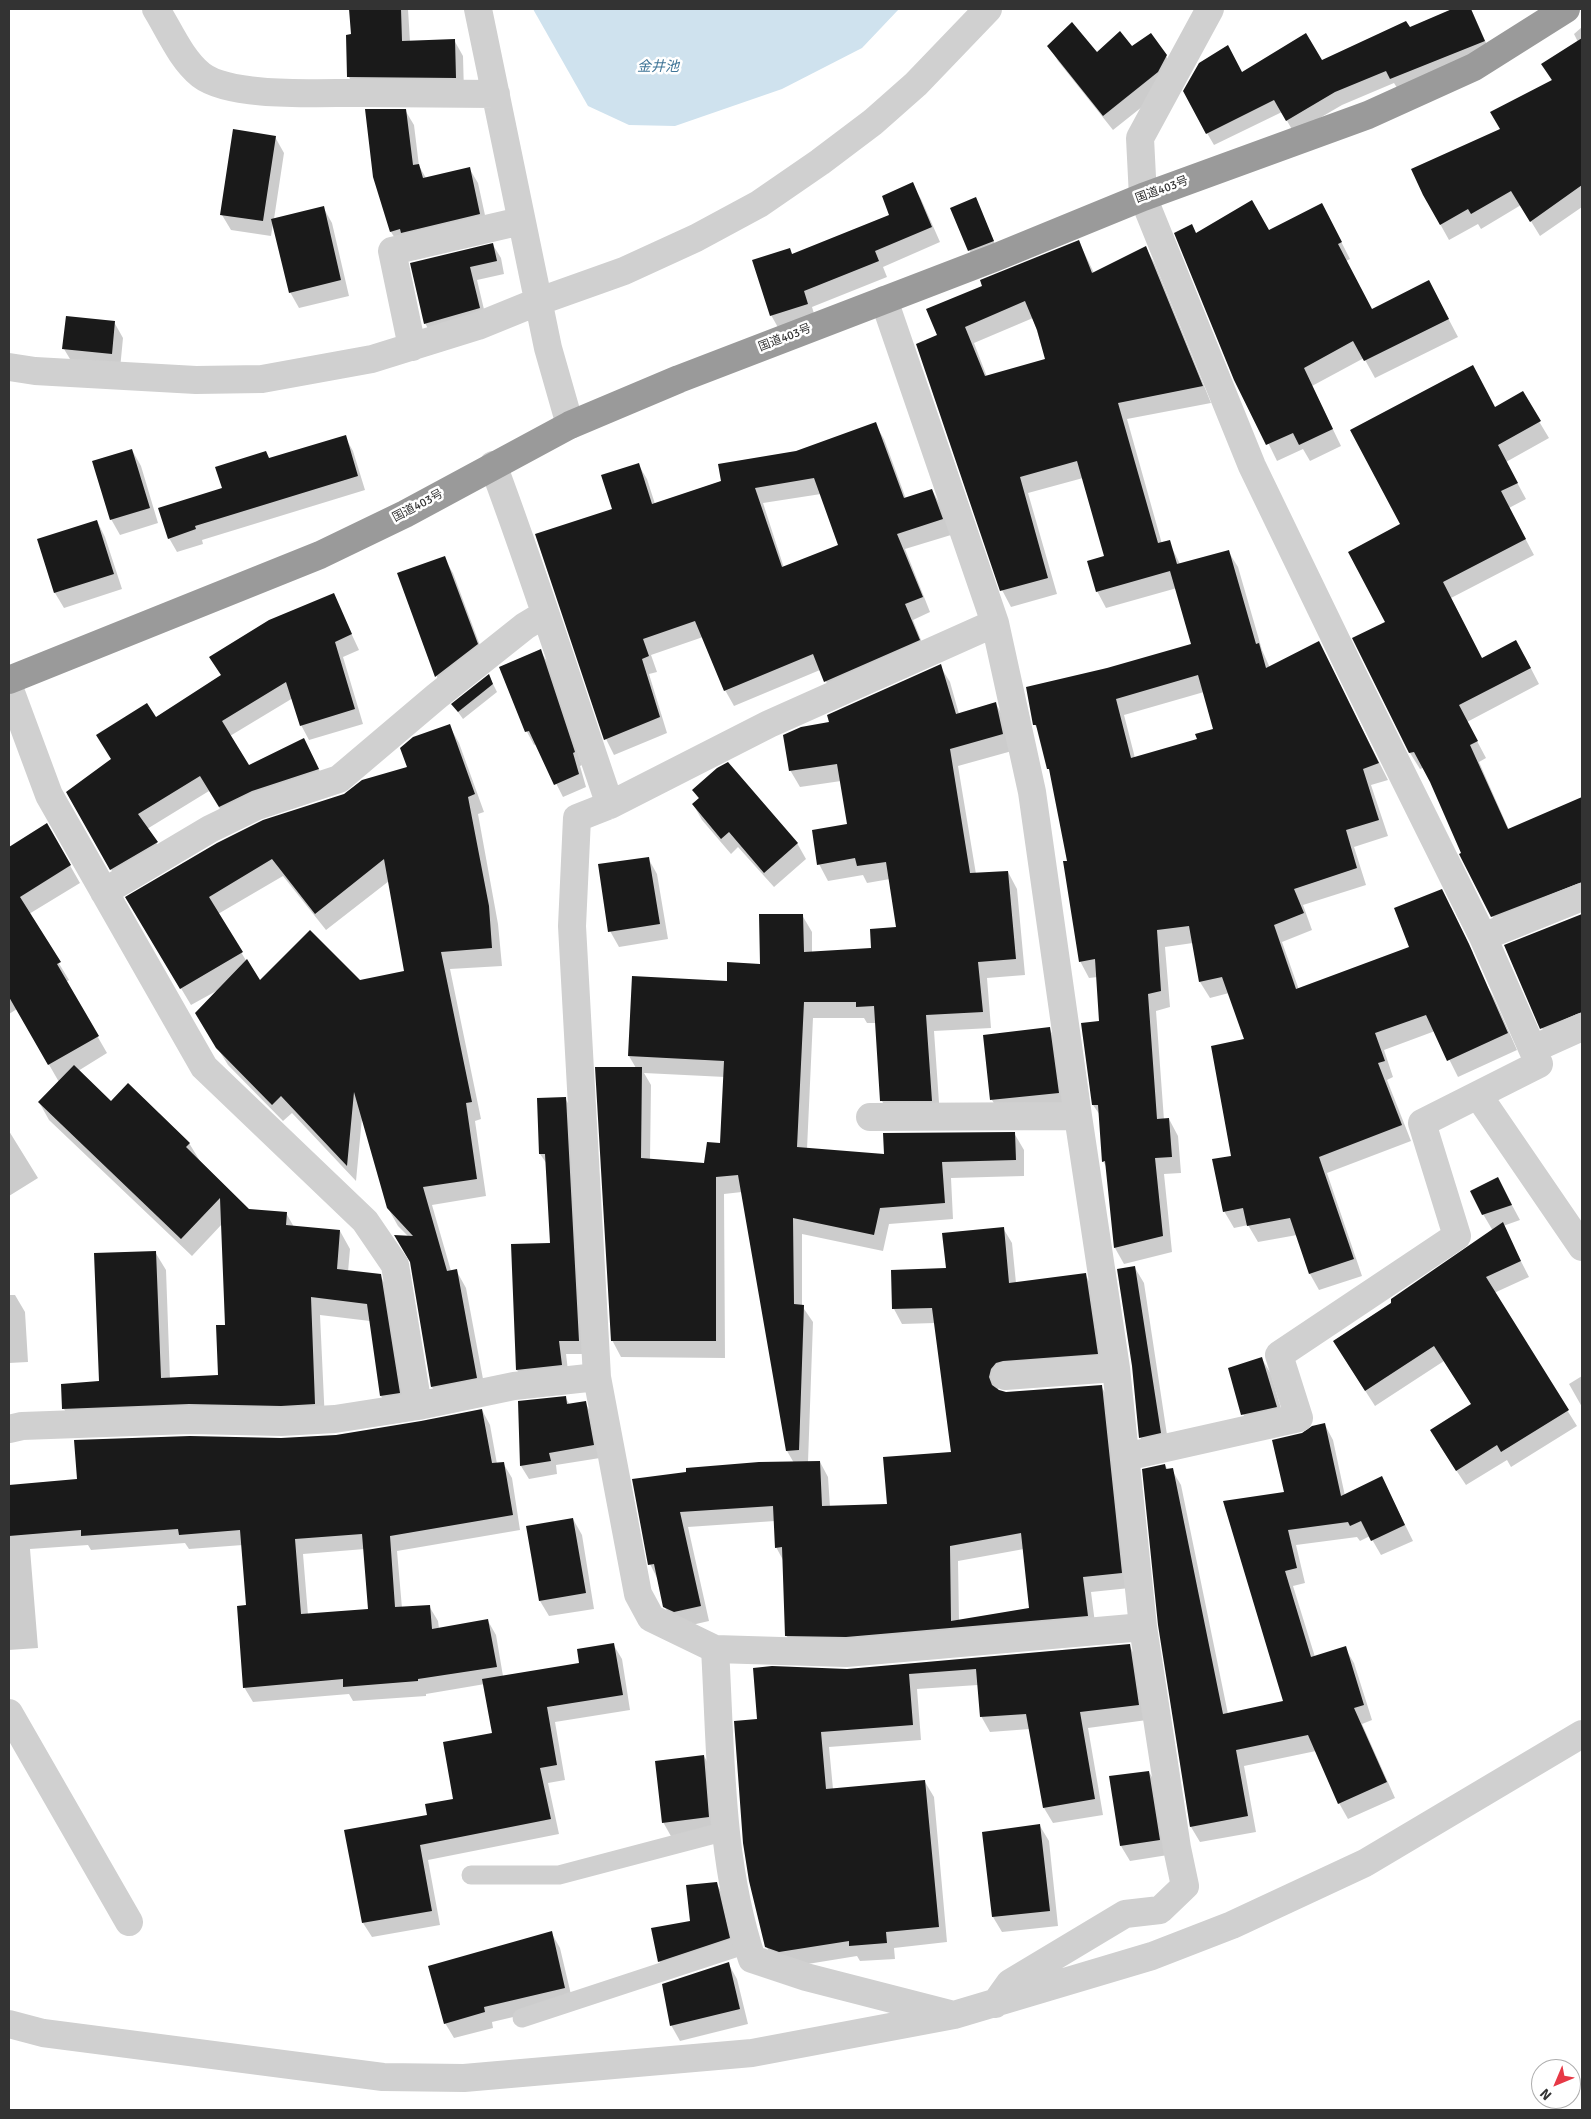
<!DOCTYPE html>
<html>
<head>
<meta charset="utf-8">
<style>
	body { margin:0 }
	#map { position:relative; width:1591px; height:2119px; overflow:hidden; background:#fff; font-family:Signika,sans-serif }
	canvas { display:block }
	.frame { position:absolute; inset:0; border:10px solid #333; pointer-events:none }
	.north { position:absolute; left:1531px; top:2059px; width:50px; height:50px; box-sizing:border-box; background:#fff; border:1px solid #adadad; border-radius:50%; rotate:225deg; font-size:14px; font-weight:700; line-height:20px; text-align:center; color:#333 }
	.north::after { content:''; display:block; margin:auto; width:18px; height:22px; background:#e63946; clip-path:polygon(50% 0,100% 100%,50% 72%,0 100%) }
</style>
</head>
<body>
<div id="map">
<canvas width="1591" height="2119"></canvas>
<div class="frame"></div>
<div class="north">N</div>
</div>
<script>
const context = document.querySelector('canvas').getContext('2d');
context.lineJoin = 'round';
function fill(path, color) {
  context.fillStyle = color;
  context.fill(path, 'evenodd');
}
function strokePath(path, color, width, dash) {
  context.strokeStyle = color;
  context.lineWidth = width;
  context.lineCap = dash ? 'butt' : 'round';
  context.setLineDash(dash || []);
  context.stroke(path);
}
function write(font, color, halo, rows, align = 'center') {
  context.font = font + ' Signika,"Noto Sans JP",sans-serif';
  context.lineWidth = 5;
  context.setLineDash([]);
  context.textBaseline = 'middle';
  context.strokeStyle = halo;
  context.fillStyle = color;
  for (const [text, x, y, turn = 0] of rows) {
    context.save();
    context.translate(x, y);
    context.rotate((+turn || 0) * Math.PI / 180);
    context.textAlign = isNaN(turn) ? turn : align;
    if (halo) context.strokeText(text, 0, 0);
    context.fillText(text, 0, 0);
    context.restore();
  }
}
fill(new Path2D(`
	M533,9H899L862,48L782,89L675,126L629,125L588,106Z`), '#cfe2ee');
fill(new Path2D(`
	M351,9H408L410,42L454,40L463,56L464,93L357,92L349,77L352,36Z
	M1455,9H1471L1491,54L1399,91L1394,83L1342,105L1294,133L1282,112L1214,145L1207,133L1242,74L1324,65Z
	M1582,27V207L1540,236L1521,205L1481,229L1478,224L1449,240L1424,195L1501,130L1552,81L1543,65L1578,42L1574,34Z
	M1049,46L1097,54L1132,48L1166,56L1175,72L1167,87L1113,130L1058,61Z
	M405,110L414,125L419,166L426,178L469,168L478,183L488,229L400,246L391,232L374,177Z
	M275,137L284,153L274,219L323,207L332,223L349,296L299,308L290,292L273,223L271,236L231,230L222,215Z
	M912,184L921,199L940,242L883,267L887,277L812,307L816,320L780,331L771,315L891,215Z
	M976,199L997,249L973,258L951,209Z
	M1331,222L1350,259L1346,261L1372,311L1438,299L1458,337L1375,378L1364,358L1312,386L1341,446L1310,461L1303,449L1277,461L1237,379L1196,234L1269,232Z
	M1079,242L1094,273L1146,248L1155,264L1211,403L1127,419L1162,544L1169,542L1180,564L1228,551L1238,567L1262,650L1270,668L1319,643L1388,780L1371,785L1388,836L1354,847L1366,885L1303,905L1312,930L1282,942L1299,990L1411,947L1451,907L1473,953L1448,964L1484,981L1494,998L1517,1050L1458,1077L1435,1031L1384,1050L1393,1077L1387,1080L1411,1141L1327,1173L1362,1276L1319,1290L1310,1274L1297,1235L1258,1242L1248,1225L1234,1228L1224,1211L1246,1040L1229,993L1210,998L1200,982L1193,943L1165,947L1170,1007L1156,1011L1164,1120L1169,1119L1178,1136L1181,1173L1164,1174L1172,1252L1124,1264L1115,1248L1107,1168L1103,1161L1100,1115L1093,1105L1101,1022L1098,977L1089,978L1080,961L1069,862L1051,773L1040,733L1035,725L1108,669L1193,645L1177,588L1106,608L1097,591L1106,557L1083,478L1028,493L1057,594L1011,607L1002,590L939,336L984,287ZM1033,318L1046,360L987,377L974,343ZM1204,692L1214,730L1198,740L1135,758L1124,715Z
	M493,245L501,258L504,274L477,280L487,322L432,336L425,323L412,264Z
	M114,322L123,338L120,369L73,364L64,349Z
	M1522,393L1549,438L1506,462L1526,499L1509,508L1534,555L1451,598L1482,659L1525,657L1539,684L1467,722L1486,758L1479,762L1509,830L1582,798V900L1501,933L1492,916L1431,782L1423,768L1420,769L1410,753L1354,639L1386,622L1402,525L1495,408Z
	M875,424L884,439L906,499L932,490L941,506L951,535L905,549L930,612L913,620L927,655L834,697L820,670L734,706L725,690L703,637L651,655L657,672L649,674L667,733L614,755L606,739L536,535L614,509L638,464L647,479L655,504L722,481ZM821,494L840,546L784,568L763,503Z
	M345,437L353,451L365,490L202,540L203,544L177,552L169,538L224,489L270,459Z
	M132,450L141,466L158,523L120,535L111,519Z
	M97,521L105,537L122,589L64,608L55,593L38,540Z
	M444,558L453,573L485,659L445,691L437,677L398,574Z
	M333,594L359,650L343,657L363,724L309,740L301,725L293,698L230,736L249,767L312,755L326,784L228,822L209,791L147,829L166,857L120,885L67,793L112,760L155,719L222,676Z
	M540,650L548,663L582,765L580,766L586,787L563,797L536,744L534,745L527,732L501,667Z
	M940,666L950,682L959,714L996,704L1005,720L1012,751L958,766L976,874L1008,872L1017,889L1025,975L987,978L991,1028L934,1031L940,1117L891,1118L882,1101L876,1023H867L864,1018H813L807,1149L885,1156L1014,1133L1024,1150V1176L951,1178L953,1219L889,1224L883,1251L802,1234V1306L813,1322L808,1462H820L828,1477L830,1507L888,1505L953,1453L935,1323L902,1324L894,1309L1003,1228L1012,1243L1016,1283L1085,1274L1094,1290L1106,1369L999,1384L998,1391L1006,1393L1101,1386L1110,1401L1130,1588L1091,1592L1096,1631L795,1651L786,1635L783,1560L776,1547L775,1521L688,1527L709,1621L683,1627L674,1622L664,1606L658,1580L650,1564L634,1480L794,1463L787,1451L742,1192L724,1194L725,1358L621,1357L612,1340L636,1068L629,1056L633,977L728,982L761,965L802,915L812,932V953L872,949L898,928L890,879L867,883L863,875L828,881L819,864L849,825L841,781L800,787L790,770L831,723ZM644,1073L725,1077L721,1145L705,1164L650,1160L651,1085ZM1024,1549L1031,1609L959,1621L958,1561Z
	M489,676L497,692L463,719L453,705Z
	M449,725L459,743L484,812L478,814L498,924L502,966L450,969L481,1119L475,1121L486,1196L432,1205L451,1271L456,1270L466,1288L486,1395L442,1404L432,1387L409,1237L398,1226L388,1208L362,1118L356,1181L292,1113L283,1121L228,1065L207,1031L220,989L191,1005L137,915L344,795L408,768ZM283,876L326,930L389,881L405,972L360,981L259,982L218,914Z
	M693,790L797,843L806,859L774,887L738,847L731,854L702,820L693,804L699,799Z
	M47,825L80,883L29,914L69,980L66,982L107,1053L78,1071L111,1103L189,1143L200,1161L249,1210L286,1213L294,1227L340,1231L350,1249L348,1272L380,1275L390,1293L409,1411L391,1413L381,1396L370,1321L320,1315L325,1422L74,1426L64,1409L100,1383L155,1252L166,1270L170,1379L220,1376L227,1326L223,1223L192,1256L49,1120L39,1102L59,1082L17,1009L9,1014V848Z
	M648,858L657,874L668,939L619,947L610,931Z
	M1573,966L1582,987V1029L1550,1043L1542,1028Z
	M1049,1028L1058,1044L1067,1108L1001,1115L992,1100L985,1036Z
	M565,1098L573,1112L586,1354H566L569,1379L525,1383L517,1370L551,1244L547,1164L540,1154Z
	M9,1131L38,1178L9,1196Z
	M1506,1194L1520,1220L1503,1226L1529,1277L1494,1293L1577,1426L1511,1467L1507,1460L1466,1485L1440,1446L1472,1405L1444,1361L1375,1406L1343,1356L1392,1303L1493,1231L1483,1214Z
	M1135,1268L1144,1283L1169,1448L1149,1453L1140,1437Z
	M9,1295H15L25,1312L28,1362L9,1363Z
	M1262,1359L1271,1374L1285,1422L1252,1430L1243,1414Z
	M1582,1376V1407L1569,1384Z
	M565,1397L570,1405L585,1402L592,1415L600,1458L556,1465L557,1474L529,1479L521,1466L519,1402Z
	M482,1410L490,1425L497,1464L503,1463L512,1478L520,1530L397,1551L402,1608L429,1606L438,1621L439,1629L488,1621L496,1635L503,1676L580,1664L613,1644L622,1659L630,1710L555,1722L565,1780L548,1783L559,1834L428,1860L440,1925L372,1937L363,1923L429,1816L455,1800L493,1734L485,1684L426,1694V1696L353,1701L349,1694L253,1702L244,1687L247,1606L243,1545L189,1549L185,1543L91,1550L88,1545L30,1549L38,1648L9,1650V1486L78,1481L281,1439L336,1436L421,1423ZM365,1549L370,1611L308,1615L303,1554Z
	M1325,1425L1333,1440L1345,1496L1382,1478L1413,1541L1381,1555L1370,1536L1360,1541L1357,1537L1296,1545L1305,1583L1293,1586L1315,1657L1345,1648L1354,1663L1372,1720L1362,1724L1395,1798L1348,1819L1339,1803L1316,1751L1244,1766L1256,1832L1200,1842L1191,1827L1160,1625L1165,1465L1168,1470H1172L1181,1485L1228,1714L1285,1702L1225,1502L1286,1493L1303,1434Z
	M573,1519L582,1535L594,1609L549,1616L540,1601L527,1527Z
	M1129,1645L1138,1661L1147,1720L1088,1728L1103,1815L1053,1823L1044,1808L1030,1729L990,1732L981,1716L978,1685L917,1689L921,1740L829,1747L833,1789L925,1782L934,1797L947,1942L894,1948L895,1959L860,1961L857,1956L789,1967L775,1962L766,1946L750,1880L759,1720L847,1670Z
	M704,1756L713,1772L717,1832L672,1838L663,1822Z
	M1149,1772L1158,1787L1168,1855L1130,1861L1121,1846Z
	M1040,1826L1049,1841L1058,1926L1002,1932L993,1917L983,1833Z
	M716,1883L725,1898L738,1953L668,1976L659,1961L691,1923Z
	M551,1932L560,1948L573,2003L492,2022L493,2028L454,2038L445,2023Z
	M728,1963L737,1979L748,2024L680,2041L671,2025Z`), '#0003');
fill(new Path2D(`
	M349,9H401L402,41L455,39L456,78L347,77L346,35L351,34Z
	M1452,9H1471L1485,41L1390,79L1386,71L1335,92L1286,121L1274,100L1206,134L1183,91L1199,63L1228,45L1242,72L1306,33L1322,60L1406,21L1410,27Z
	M1072,22L1097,52L1120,31L1132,46L1151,33L1167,55L1158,72L1103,116L1047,46Z
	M1582,38V185L1530,222L1511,191L1471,214L1468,209L1440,225L1423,195L1411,169L1500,129L1490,112L1552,80L1541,64Z
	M365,109H406L413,165L419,164L423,178L470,167L480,214L401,233L400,229L390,232L373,177Z
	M233,129L276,136L263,221L220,215Z
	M913,182L932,227L875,251L879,261L804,291L808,304L770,316L752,260L790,248L792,254L889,215L882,196Z
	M976,197L994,241L968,251L950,208Z
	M1252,200L1269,230L1322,203L1342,242L1338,244L1372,309L1429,280L1449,319L1364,361L1353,341L1304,368L1333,429L1299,445L1293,433L1266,445L1234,380L1174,233L1192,224L1196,233Z
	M324,206L341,280L289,293L271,219Z
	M1079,240L1092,273L1146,246L1203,386L1118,403L1158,543L1170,540L1177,564L1229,550L1256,644L1259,643L1266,668L1319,641L1379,763L1363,769L1379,820L1346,830L1357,868L1294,889L1304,913L1274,925L1296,989L1409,947L1394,908L1442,889L1469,944L1508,1033L1447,1061L1426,1015L1375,1033L1385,1061L1378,1063L1402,1125L1319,1157L1354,1259L1309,1274L1290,1218L1247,1226L1243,1208L1223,1212L1212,1159L1231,1156L1211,1046L1244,1039L1222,977L1199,982L1189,926L1157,930L1161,991L1148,994L1157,1119L1169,1118L1172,1157L1155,1158L1163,1236L1114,1248L1105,1161L1102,1162L1098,1105H1092L1081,1023L1099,1021L1095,959L1079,962L1063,861H1067L1049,769H1047L1036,725H1033L1026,687L1107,668L1191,644L1170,571L1096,592L1087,561L1104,556L1077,461L1020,477L1048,578L1000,591L916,344L937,335L926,309L982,286L980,280ZM1025,301L1037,330L1045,359L985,376L965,327ZM1198,675L1213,729L1195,734L1197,739L1131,758L1116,699Z
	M493,243L497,261L470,267L480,308L424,324L410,263Z
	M66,316L115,321L112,354L62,349Z
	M1473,365L1495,407L1523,391L1541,421L1498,445L1518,483L1501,491L1526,539L1443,582L1482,658L1516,640L1531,668L1459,705L1478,741L1470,745L1508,829L1582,797V882L1491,917L1459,854L1461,853L1430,782L1414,752L1409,753L1352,638L1385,622L1348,552L1400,524L1350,430Z
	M876,422L904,498L932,489L943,519L897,534L923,597L905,604L920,640L824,682L813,654L724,691L695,621L643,639L649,656L642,659L660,717L604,740L535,534L612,509L601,475L639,463L652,504L721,481L718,464L796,451ZM814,478L838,545L782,567L755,488Z
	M346,435L358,476L195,526L196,529L168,539L158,508L222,488L215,467L266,451L269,458Z
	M132,449L150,508L110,520L92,461Z
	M97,520L114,574L54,593L37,539Z
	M445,556L478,644L435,677L397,573Z
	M334,593L352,634L335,642L355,709L300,726L286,682L222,721L249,765L304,738L319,769L252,791L219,807L200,776L138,814L158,842L110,870L66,792L111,759L96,735L147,703L156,717L221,675L209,657L269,620Z
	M541,649L575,752L573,753L579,774L554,785L529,731L525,732L499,667Z
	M941,664L956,714L996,702L1003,734L950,749L970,873L1008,871L1016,959L978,962L983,1012L926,1015L932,1101H880L874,1006L856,1007V1002H804L797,1147L884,1154L883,1133L1015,1132L1016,1160L942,1162L945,1203L880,1208L874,1235L793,1218L794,1304L804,1305L799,1450L786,1451L738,1175L716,1177V1341H611L595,1067H642L641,1158L704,1163L707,1142L720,1143L724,1061L628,1056L632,976L727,981V962L760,964L759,914H803L804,952L871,948L870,929L896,927L886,862L857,866L855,858L817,865L812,830L847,824L837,764L789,771L783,735L801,727L829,722L827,715Z
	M489,674L493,684L458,712L451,704Z
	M450,724L475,794L468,797L489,906L492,948L441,952L472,1102L466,1103L477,1179L423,1187L447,1271L457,1269L477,1378L431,1387L410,1262L394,1235L413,1236L387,1208L354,1092L347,1166L281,1096L272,1105L216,1048L195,1013L247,959L260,980L310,930L360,980L404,971L384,859L315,914L272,859L209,897L243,952L180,989L125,897L217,843L263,820L344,794L362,780L407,767L400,748L413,737Z
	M728,762L798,843L764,873L729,832L721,839L692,804L699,798L692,790L717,768Z
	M47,823L71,865L20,897L61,962L57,964L99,1036L48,1065L9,997V847Z
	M649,857L660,924L608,932L598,864Z
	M1582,914V1012L1540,1029L1504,945Z
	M1050,1027L1059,1093L990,1100L983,1035Z
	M74,1065L111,1101L128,1083L190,1143L186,1147L249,1209L287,1212L286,1225L340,1230L337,1269L381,1274L400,1393L380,1396L367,1304L311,1297L315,1404L281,1406L189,1404L62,1409L61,1384L99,1381L94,1253L156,1251L161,1378L218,1375L216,1325H225L220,1198L181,1239L38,1102Z
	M566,1097L579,1341H559L562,1365L516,1370L511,1244L550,1243L545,1154H539L537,1098Z
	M1498,1177L1512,1205L1482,1215L1470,1191Z
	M1503,1222L1521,1261L1486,1277L1569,1410L1501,1452L1497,1445L1456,1471L1430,1430L1471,1404L1434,1346L1365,1391L1333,1341L1391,1303V1299Z
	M1004,1227L1009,1283L1086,1273L1098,1354L1003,1361L996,1363L991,1369L989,1377L992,1385L999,1390L1006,1392L1102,1385L1122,1573L1083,1577L1088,1616L846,1637L785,1636L782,1547L775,1548L773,1506L680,1512L701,1606L674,1612L663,1607L654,1564L648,1565L632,1479L686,1472V1468L759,1462L820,1461L822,1506L887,1504L883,1457L951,1452L932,1308L892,1309L891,1270L946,1268L942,1233ZM1021,1533L1029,1608L951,1621L950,1546Z
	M1135,1266L1161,1433L1139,1438L1132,1366L1117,1269Z
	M1262,1357L1277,1407L1241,1415L1228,1368Z
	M566,1396L567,1404L586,1401L594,1445L549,1453L551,1461L520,1466L518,1401Z
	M482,1409L492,1463L504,1462L513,1515L390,1536L395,1607L430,1605L432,1629L488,1619L497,1667L418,1679V1681L343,1687V1679L243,1688L237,1606L246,1605L240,1530L179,1535L178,1529L81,1536V1530L9,1536V1485L77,1479L74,1440L190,1436L281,1438L336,1435L421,1421ZM362,1534L368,1609L301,1614L295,1539Z
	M1325,1423L1341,1496L1382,1476L1405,1525L1371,1541L1361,1521L1350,1526L1348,1522L1288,1530L1297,1568L1285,1571L1311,1657L1346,1646L1364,1705L1354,1708L1387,1782L1338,1804L1308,1735L1236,1750L1248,1816L1190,1827L1158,1625L1142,1469L1165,1464L1166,1469L1173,1468L1223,1714L1283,1701L1223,1501L1284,1492L1272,1440L1302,1433L1312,1426Z
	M573,1518L586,1593L539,1601L526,1526Z
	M614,1643L623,1695L547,1707L557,1765L540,1768L551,1819L420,1845L432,1911L362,1923L344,1830L427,1815L425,1804L453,1799L443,1742L492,1733L482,1679L579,1663L577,1649Z
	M1130,1644L1139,1705L1080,1712L1095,1799L1043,1808L1026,1714L980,1717L976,1669L909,1674L913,1725L821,1732L826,1789L925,1780L939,1927L886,1932L887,1943L849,1946V1941L779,1952L765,1947L749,1881L743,1843L734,1721L757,1719L753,1668L772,1666L847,1669Z
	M704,1755L709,1817L662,1823L655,1761Z
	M1149,1771L1160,1840L1120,1846L1109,1776Z
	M1040,1824L1050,1911L992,1917L982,1832Z
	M717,1882L730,1938L658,1962L651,1928L690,1921L686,1885Z
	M552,1931L565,1988L484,2007L485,2012L444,2024L428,1966Z
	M729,1962L740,2009L670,2026L662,1984Z`), '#1a1a1a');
strokePath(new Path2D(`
	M471,1875H559L726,1831
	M522,2018L747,1944`), '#d0d0d0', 19);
strokePath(new Path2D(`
	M156,9C169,30 181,59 201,75C232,99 326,92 366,93C409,93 452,94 496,94
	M478,9L548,348L570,425
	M884,300L995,623L1032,792L1078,1116L1116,1368L1143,1627L1177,1848L1185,1886L1160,1910L1125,1914L1010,1983L995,2004
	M412,347L392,251L521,221
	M9,367L35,371L196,380L262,379L372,359L478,326L537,302L624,271L696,238L759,204L820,162L873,122L916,84L988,9
	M493,465C535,577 571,692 610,805L577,818L572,926L597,1377L638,1594L651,1618L715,1649C721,1752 719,1860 752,1959L806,1977L954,2015
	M9,687L49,795L204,1067L365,1221L395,1265L418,1406
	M610,805L769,724L995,623
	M104,892L210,829L257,806L339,779L437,696L525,626L545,614
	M1483,937L1582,897
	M1533,1049L1582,1027
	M1478,1095L1582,1247
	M870,1117L1078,1116
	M1005,1376L1116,1368
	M9,1429L22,1426L190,1420L281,1422L335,1419L418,1406L514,1386L597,1377
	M1125,1457L1299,1418L1279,1355L1457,1236L1422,1123L1539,1064L1483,937L1352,673L1252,466L1143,197L1140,138L1210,9
	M715,1649L846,1653L1143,1627
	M9,1713L129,1922
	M9,2024L43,2033L383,2077L464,2078L752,2053L954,2015L1152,1956L1232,1925L1365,1863L1582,1734`), '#d0d0d0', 28);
strokePath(new Path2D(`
	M9,680L320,555L405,514L570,425L679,379L994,258L1143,197L1368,115L1474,67L1566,9`), '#9a9a9a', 28);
write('12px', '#333', '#fff', [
	["国道403号",1162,190,-20],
	["国道403号",785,338,-21],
	["国道403号",418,506,-28]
]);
write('italic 14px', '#3f7597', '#fff', [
	["金井池",658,67]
]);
</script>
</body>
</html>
